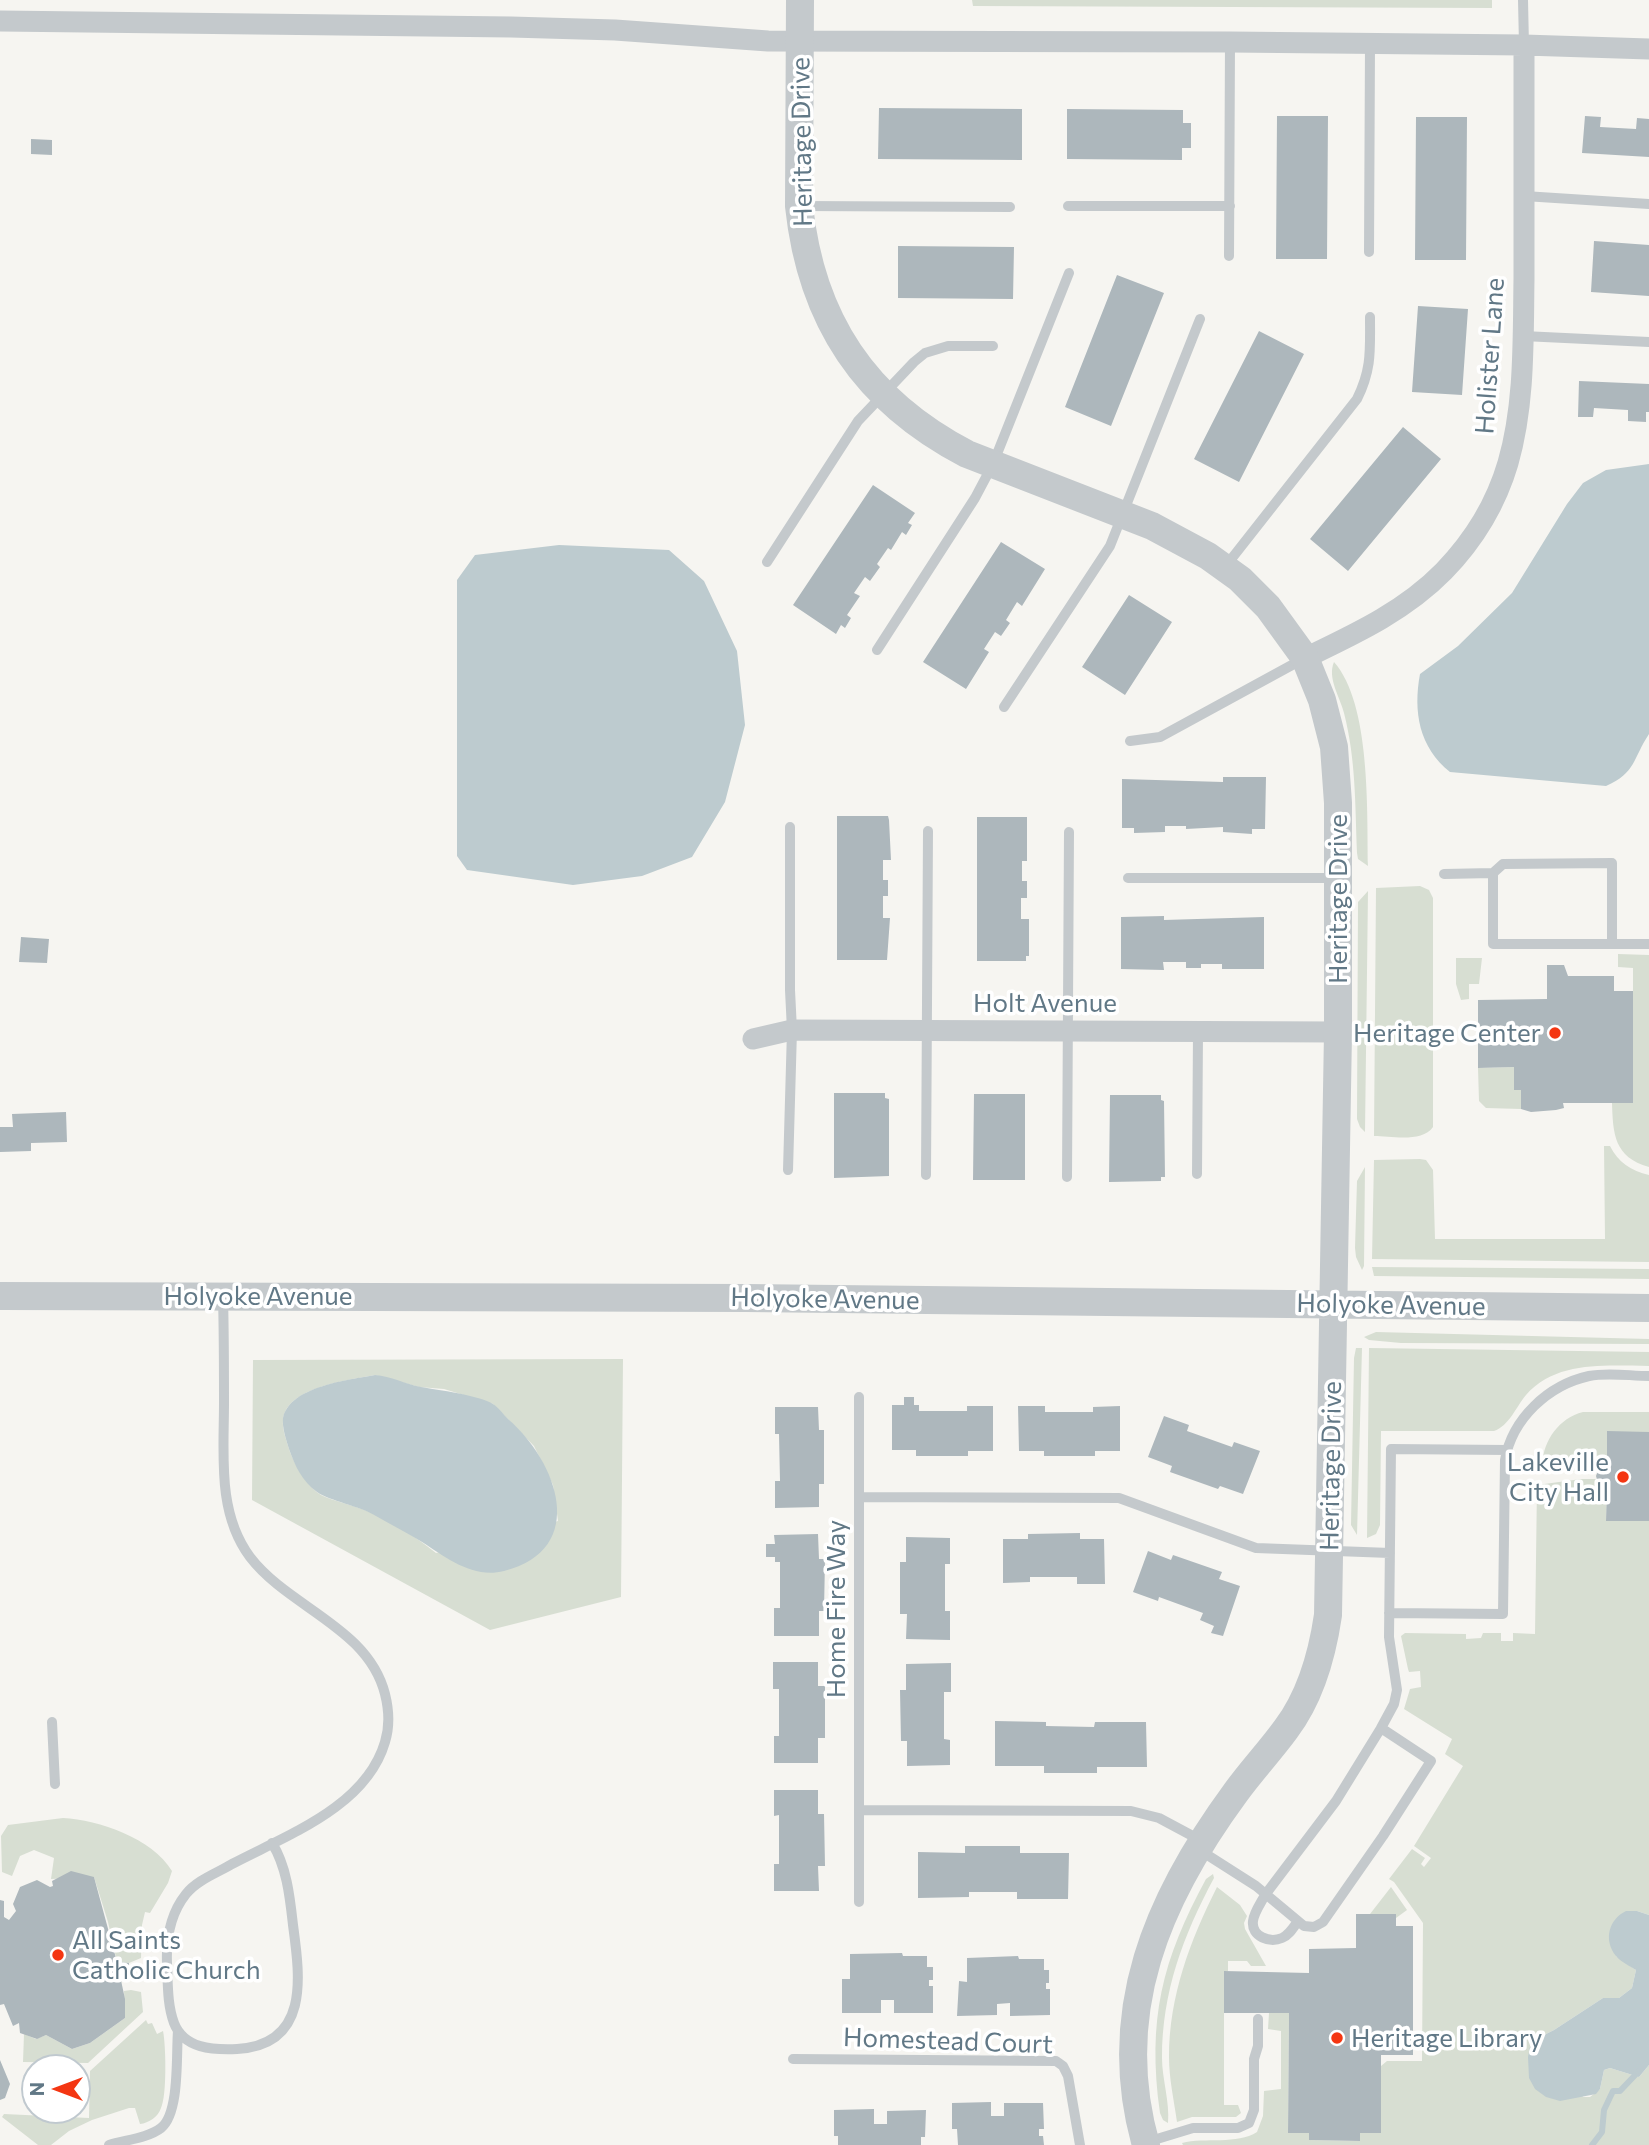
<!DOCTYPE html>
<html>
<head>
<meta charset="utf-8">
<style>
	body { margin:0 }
	#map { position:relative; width:1649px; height:2145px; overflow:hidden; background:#f6f5f1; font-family:Commissioner,sans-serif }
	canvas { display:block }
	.north { position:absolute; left:21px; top:2054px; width:70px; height:70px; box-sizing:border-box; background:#fff; border:2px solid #c0c9cf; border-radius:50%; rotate:270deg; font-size:19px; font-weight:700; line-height:28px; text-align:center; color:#617886 }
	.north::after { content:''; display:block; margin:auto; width:24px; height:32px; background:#f43612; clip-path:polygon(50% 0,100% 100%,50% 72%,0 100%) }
</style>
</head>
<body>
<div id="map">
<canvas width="1649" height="2145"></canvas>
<div class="north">N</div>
</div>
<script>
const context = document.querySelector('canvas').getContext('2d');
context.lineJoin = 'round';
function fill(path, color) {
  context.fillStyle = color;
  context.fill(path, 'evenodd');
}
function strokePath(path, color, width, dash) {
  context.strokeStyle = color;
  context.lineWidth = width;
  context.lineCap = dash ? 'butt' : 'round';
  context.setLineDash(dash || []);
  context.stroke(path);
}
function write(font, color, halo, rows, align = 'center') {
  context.font = font + ' Commissioner,sans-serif';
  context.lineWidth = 7;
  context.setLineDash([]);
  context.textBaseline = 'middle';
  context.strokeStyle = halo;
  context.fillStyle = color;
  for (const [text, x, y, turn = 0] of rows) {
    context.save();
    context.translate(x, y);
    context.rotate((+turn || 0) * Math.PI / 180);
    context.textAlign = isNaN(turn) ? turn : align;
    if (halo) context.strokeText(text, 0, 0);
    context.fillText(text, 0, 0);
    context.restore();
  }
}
fill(new Path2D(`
	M972,0H1492V8L973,6Z
	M1334,662C1371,704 1367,811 1368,866L1358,859L1357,853C1355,804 1356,760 1344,713C1340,697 1327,678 1334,662Z
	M1420,886L1429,890L1433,898V1127C1422,1143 1391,1136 1374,1136L1376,888Z
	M1368,891L1365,1132L1360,1127L1357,1119L1358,902Z
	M1618,954L1649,955V1167C1614,1157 1613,1134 1612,1103L1633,1102V968L1618,967Z
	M1482,958L1479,984H1469V999L1461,1000L1456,984V958Z
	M1514,1067V1090H1521V1109L1486,1108L1479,1101L1478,1068Z
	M1604,1146H1610C1618,1162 1631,1171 1649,1175V1262L1372,1259L1374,1160L1420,1159L1426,1160L1433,1170L1435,1239H1605Z
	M1365,1167L1364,1266L1362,1270L1356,1257L1355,1248L1357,1181Z
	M1372,1267L1649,1269V1279L1374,1276Z
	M1376,1332L1649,1339V1344L1401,1343L1369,1340L1364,1337Z
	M1356,1348H1362L1357,1535L1351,1525L1354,1358Z
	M1369,1348L1649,1352V1366C1607,1366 1557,1360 1526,1395C1516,1407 1509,1426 1494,1431H1381L1380,1525L1376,1534L1367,1538Z
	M623,1359L621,1597L490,1630L252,1500L253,1360ZM375,1375L419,1387L444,1389L493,1404L534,1446L553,1485L558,1521L436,1553C416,1537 391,1521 367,1511C355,1506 331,1500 321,1495C308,1487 295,1465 290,1452C287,1442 282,1430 283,1420C286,1387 350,1380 375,1375Z
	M1583,1412H1649V1432H1607V1465L1600,1466L1597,1472L1548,1471L1542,1464C1544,1440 1559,1418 1583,1412Z
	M1581,1479H1597L1601,1486L1607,1487L1606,1521H1649V1915L1637,1911L1616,1956L1636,1970L1632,1988L1619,1998H1603L1554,2030L1538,2038L1583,2097H1590L1600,2089L1604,2070L1610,2068L1639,2077L1649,2065V2145H1183L1182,2143C1205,2137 1237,2145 1257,2132L1263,2116L1264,2091L1281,2089V2031L1268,2029L1269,2013H1289L1288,2133H1309V2140L1360,2141V2133H1381V2066L1387,2061H1422L1423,1923L1394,1882L1389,1879L1412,1849L1425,1858L1421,1864L1424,1867L1431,1858L1414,1846L1463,1766L1445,1754L1452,1739L1404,1709L1410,1689L1421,1687L1420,1671L1409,1672L1408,1669L1401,1636L1405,1633L1466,1634V1639L1481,1638L1483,1633H1501V1641H1513V1633L1535,1634L1537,1485Z
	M63,1818C99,1820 152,1838 172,1871L168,1883L150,1913L145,1912L142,1925L141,1958L129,1963L117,1962L108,1922L94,1877L51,1879L54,1858L34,1850L20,1856L12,1876L2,1872L1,1836L8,1825Z
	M1213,1874L1214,1878C1183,1936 1162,1992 1162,2058C1162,2079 1170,2102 1168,2123L1163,2120L1160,2113C1147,2020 1162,1960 1206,1879Z
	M1217,1887L1240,1905L1247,1916L1244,1923L1245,1929L1266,1966H1251L1247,1961H1228V1971L1224,1972V2105H1238L1241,2113L1236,2117H1192L1177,2122C1174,2100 1169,2079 1169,2057C1169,1996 1190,1941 1217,1887Z
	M1391,1887L1407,1910L1396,1918L1395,1914H1370Z
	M131,1990L141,1992L143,2012L88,2063L23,2062L24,2034L36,2039L46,2035L72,2049L90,2043L125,2018L124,1991Z
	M146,2020L148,2024L152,2023L157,2034L163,2031C166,2045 167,2096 161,2108C158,2117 149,2123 140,2124L135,2108H129L92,2120L69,2131L51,2145H38L2,2117L4,2114L89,2118L90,2071Z`), '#d7ded2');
fill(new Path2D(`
	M1649,464V734C1633,758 1636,773 1606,786L1450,772C1419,747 1413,712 1420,674L1458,646L1512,593L1567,504L1583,483L1606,470Z
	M559,545L669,550L704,581L737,651L745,725L725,802L692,857L642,876L573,885L467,870L457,856V580L475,555Z
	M375,1375C391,1376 405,1384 421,1387C438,1390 478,1395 493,1404C498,1407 503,1414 508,1419C557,1461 590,1549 504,1571C473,1579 447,1558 422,1542C408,1533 391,1525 376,1516C360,1506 330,1501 317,1492C302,1481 295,1466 289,1449C286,1439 282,1428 283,1418C290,1386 349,1380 375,1375Z
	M1626,1911H1637L1649,1915V2065L1639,2077L1610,2068L1604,2070L1600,2089L1596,2094L1560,2101L1546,2097L1535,2089L1529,2078L1528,2057L1530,2047L1538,2038L1554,2030L1603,1998H1619L1632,1988L1636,1970C1630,1966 1621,1962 1616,1956C1603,1940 1609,1919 1626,1911Z`), '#bdcbcf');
strokePath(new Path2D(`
	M1592,2145L1602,2132L1604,2110L1613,2091H1620L1638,2072`), '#bdcbcf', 6);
fill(new Path2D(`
	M879,108L1022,109V160L878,159Z
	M1067,109L1183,110V123H1191V148H1182V160L1067,159Z
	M1277,116H1328L1327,259H1276Z
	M1585,116L1601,117L1600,127L1636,129L1637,118L1649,119V157L1582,153Z
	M1416,117H1467L1466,260H1415Z
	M31,139L52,140V155L31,154Z
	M1594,241L1649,245V296L1591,292Z
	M898,246L1014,247L1013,299L898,298Z
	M1117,275L1164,293L1111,426L1065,407Z
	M1418,306L1468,309L1462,395L1412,392Z
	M1259,331L1304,354L1239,482L1194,459Z
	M1579,381L1649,384V412H1646V422L1628,421V410L1594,408L1593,417H1578Z
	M1403,427L1441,459L1348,571L1310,539Z
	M873,485L915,513L908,523L912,525L906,535L902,532L891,550L888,548L877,564L880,567L870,581L865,577L854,593L860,596L847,615L851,618L845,628L841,625L836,634L793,605Z
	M1001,542L1045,569L1022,606L1017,602L1006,620L1010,623L1001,636L995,632L984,649L989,652L966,689L923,662Z
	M1129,595L1172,622L1125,695L1082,667Z
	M1223,777H1266L1265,829H1252V834L1223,832V827L1186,829V826H1165V832L1134,833V828H1122V779L1223,782Z
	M837,816H888L889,820L891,860H883V880H888V896H883V918H890L887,960H837Z
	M977,817H1027V861H1022V881H1027V898H1021V919H1029V956H1026V961H977Z
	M1164,916V920L1264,917V969H1222V964H1201V968H1186V962H1163L1164,970L1121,969V917Z
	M21,937L49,939L47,963L19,962Z
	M1547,965H1564L1568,976H1614V991H1633V1103H1563L1564,1108L1556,1110L1531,1112L1521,1109V1090H1514V1067L1478,1068V1000L1547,999Z
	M834,1093H885V1098L889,1099V1176L834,1178Z
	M974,1094H1025V1180H973Z
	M1110,1095H1161V1100L1164,1101L1165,1177H1161V1181L1109,1182Z
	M66,1112L67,1142L31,1143V1151L0,1152V1127H13L12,1114Z
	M904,1397H914V1405H919V1411H967V1406H993V1451H968V1456H916V1450H892V1405H904Z
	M1018,1406H1045V1412H1093V1407L1120,1406V1451H1095V1456H1044V1451H1019Z
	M775,1407H818L819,1430H824V1484H819V1507L775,1508V1481H780L779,1434H775Z
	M1164,1416L1189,1425L1187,1431L1232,1447L1234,1442L1260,1451L1243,1494L1220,1486L1218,1489L1170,1472L1172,1466L1148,1457Z
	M1607,1431L1649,1432V1521H1606L1607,1487L1598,1483L1596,1476L1600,1465H1607Z
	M1080,1533V1539H1104L1105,1584H1077V1577H1030V1582L1003,1583V1539H1028V1534Z
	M818,1534L819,1559H825L824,1611H819V1636H774V1608H780V1562H775V1557H766V1544H775L774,1535Z
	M906,1537L950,1538V1564H945V1611H950V1640L906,1639L907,1614H900V1562H906Z
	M1148,1551L1171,1560L1173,1555L1222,1572L1219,1579L1240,1586L1223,1636L1211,1633L1214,1626L1200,1620L1203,1613L1159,1597L1158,1601L1133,1592Z
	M773,1662H818V1686H825V1738H818V1763H774V1736H779V1689H773Z
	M951,1663V1692H944V1739L950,1740V1765L907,1766V1741H901L900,1690H906V1664Z
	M995,1721L1046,1722V1726L1094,1727L1095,1722H1146L1147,1767H1097V1773H1044V1766H995Z
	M774,1790H818V1814H824L825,1866H818L819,1891H774V1864H779V1815L774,1816Z
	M965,1846H1020V1853H1069L1068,1899H1017V1892H969V1897L918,1898V1852L965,1853Z
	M71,1871L94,1877L117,1962L129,1963V1966L119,1971L125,1999V2018L90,2043L72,2049L46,2035L37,2039L20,2033L19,2023L13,2026L4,2004L0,2005V1900L4,1901V1917L9,1920L16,1911L13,1904L20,1887L37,1880L50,1887L53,1886L52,1881Z
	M1356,1914H1396V1926H1413V2055H1381V2133H1360V2141L1309,2140V2133H1288L1289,2013H1224V1971L1309,1973V1949L1356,1948Z
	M902,1953L903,1956H927V1967H933V1980H929V1986H933V2013H894V2000H881V2013H842V1979H850V1954Z
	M1018,1956L1019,1959H1044V1970H1049V1983H1046V1989H1050V2015L1010,2016V2003L997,2004V2015L957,2016L959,1981L967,1982V1958Z
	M0,2060L10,2084L5,2098L0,2100Z
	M991,2102V2116H1004V2103H1043L1044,2129H1039V2136H1043L1044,2145H958L957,2129H952V2103Z
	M874,2109V2124H887V2111L926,2110L925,2137H921V2145H838V2136H834V2110Z`), '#adb7bc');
strokePath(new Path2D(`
	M1523,0L1524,45
	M1524,196L1649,204
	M799,206L1010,207
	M1068,206H1230
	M1369,252L1370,44
	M1229,256L1230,42
	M1523,336L1649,342
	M767,562L858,421L914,362L925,353L948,346H993
	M1225,567L1357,399C1372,369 1370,350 1370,317
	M877,650L975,498L993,464L1069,273
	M1004,707L1110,546L1200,319
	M1130,741L1160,737L1303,659
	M1493,873L1503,864L1612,863V944
	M1444,874L1493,873V944H1649
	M1128,878H1338
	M788,1170L792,1030L790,990V827
	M1197,1174L1198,1032
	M926,1175L928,831
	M1067,1177L1069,832
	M223,1298C224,1333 224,1368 224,1403C224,1454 217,1513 250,1557C289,1608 368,1627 385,1694C389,1710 390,1726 385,1742C366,1807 287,1835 232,1864C217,1873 197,1880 186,1894C170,1914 166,1938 167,1963C168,1983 167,2004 174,2023C184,2049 213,2050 237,2049C310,2045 300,1977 293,1925C290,1898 287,1867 272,1843
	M859,1397V1497
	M1389,1613L1503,1614L1505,1460C1512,1419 1548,1385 1589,1376C1608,1372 1630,1376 1649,1376
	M52,1722L55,1784
	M1202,1841L1159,1818L1131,1811L859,1810V1497L1119,1498L1256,1548L1390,1553
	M1198,1849L1256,1886L1304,1926L1314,1927L1323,1922L1383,1836L1431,1761L1381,1728L1394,1704L1397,1690L1389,1637L1391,1449L1507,1450
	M859,1902V1810
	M1298,1921C1293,1928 1289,1935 1282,1938C1270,1943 1251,1937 1253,1921C1254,1912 1261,1903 1265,1895L1336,1801L1381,1728
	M793,2059L1056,2061L1063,2066L1068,2076L1080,2145
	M1147,2142L1193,2128H1238L1249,2123L1254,2110V2059L1258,2046V2019
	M109,2145C125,2140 148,2138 161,2128C180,2113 176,2055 178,2031`), '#c4c9cc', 10);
strokePath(new Path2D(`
	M0,21L511,27L615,30L768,41L1230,42L1524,45L1649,49
	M1305,658C1355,634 1405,611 1444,571C1473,541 1496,504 1508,463C1525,404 1523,340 1524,279C1524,201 1524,123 1524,45
	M753,1039L792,1030L1338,1032`), '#c4c9cc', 21);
strokePath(new Path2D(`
	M800,0L799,206C811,320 865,401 967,454L1152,526L1208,556L1240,579L1268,607L1305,658L1322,700L1334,747L1338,803V1032L1328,1615C1322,1656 1311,1696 1286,1729C1270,1751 1252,1770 1236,1792C1158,1898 1108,2012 1146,2145
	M0,1296L746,1298L1649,1308`), '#c4c9cc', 28);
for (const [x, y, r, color] of [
	[1555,1033,7,"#f43612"],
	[1623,1477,7,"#f43612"],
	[58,1955,7,"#f43612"],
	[1337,2038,7,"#f43612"]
]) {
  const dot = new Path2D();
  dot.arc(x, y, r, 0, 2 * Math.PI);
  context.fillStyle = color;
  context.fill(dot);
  strokePath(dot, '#fff', 2.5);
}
write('26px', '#617886', '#fff', [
	["Heritage Drive",802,142,-91],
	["Holister Lane",1490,356,-86],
	["Heritage Drive",1338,899,-90],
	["Holt Avenue",1045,1003],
	["Holyoke Avenue",258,1296],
	["Holyoke Avenue",825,1299,1],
	["Holyoke Avenue",1391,1305,1],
	["Heritage Drive",1331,1466,-89],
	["Home Fire Way",836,1609,-90],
	["Homestead Court",948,2041,2]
]);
write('26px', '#617886', '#fff', [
	["Heritage Center",1541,1033],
	["Lakeville",1609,1462],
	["City Hall",1609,1492],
	["All Saints",72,1940,"left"],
	["Catholic Church",72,1970,"left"],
	["Heritage Library",1351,2038,"left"]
], 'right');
</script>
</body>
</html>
